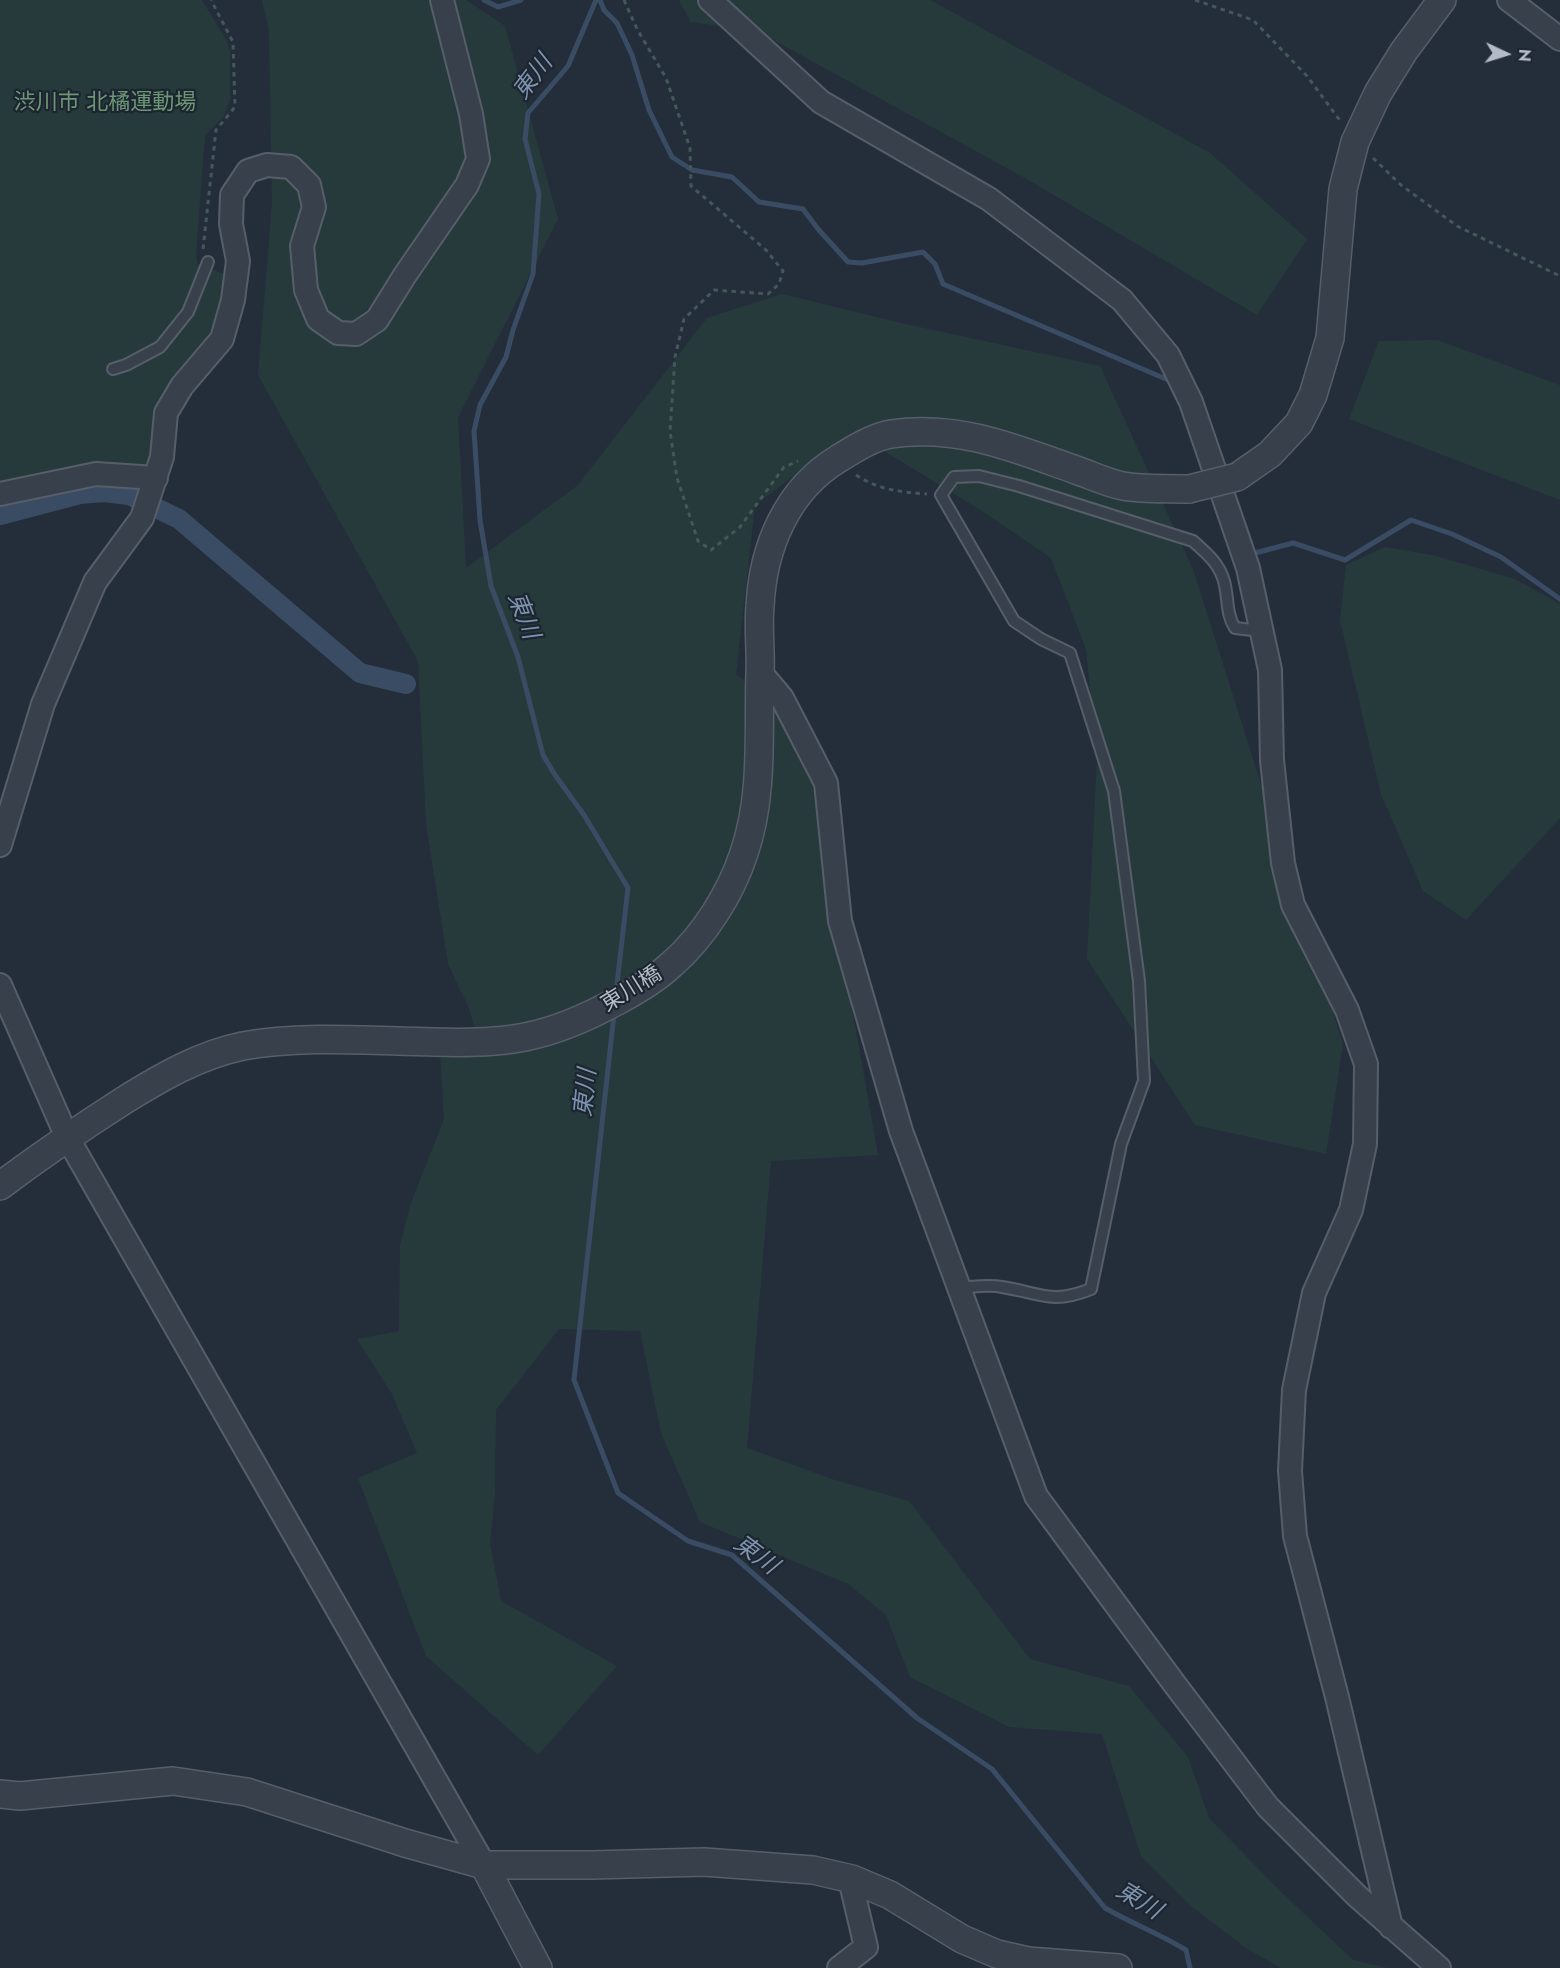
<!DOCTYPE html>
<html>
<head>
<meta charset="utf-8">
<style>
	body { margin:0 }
	#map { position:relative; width:1560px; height:1968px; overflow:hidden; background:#242e3b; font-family:Jost,sans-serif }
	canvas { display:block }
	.north { position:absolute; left:1476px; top:24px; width:60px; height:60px; -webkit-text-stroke:4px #1d2530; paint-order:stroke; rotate:94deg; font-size:16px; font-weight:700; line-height:24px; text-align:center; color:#b3bbc7 }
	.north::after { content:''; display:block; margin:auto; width:21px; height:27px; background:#b3bbc7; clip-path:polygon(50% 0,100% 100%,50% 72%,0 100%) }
</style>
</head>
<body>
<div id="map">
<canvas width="1560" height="1968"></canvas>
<div class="north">N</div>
</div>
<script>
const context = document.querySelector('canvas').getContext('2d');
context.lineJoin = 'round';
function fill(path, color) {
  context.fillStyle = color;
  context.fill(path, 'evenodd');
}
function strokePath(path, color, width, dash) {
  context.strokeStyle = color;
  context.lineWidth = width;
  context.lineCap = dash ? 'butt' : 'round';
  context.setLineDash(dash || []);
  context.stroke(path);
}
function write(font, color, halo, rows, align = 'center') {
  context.font = font + ' Jost,"Noto Sans JP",sans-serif';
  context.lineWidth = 4.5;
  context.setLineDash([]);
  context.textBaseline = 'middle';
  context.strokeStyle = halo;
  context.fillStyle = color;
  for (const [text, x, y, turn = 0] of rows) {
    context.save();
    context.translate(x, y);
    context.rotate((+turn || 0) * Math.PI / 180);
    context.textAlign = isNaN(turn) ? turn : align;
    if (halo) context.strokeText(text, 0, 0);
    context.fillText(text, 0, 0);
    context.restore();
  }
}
fill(new Path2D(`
	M0,0H202L225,38L230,50V101L223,117L205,135L196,256L198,265L227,275L223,316L154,464L146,473L0,490Z
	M262,0H466L505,26L558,219L458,417L466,568L578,485L707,318L782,294L901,323L1100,366L1194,572L1343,1044L1326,1154L1195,1125L1087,959L1097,760L1086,649L1051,558L982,511L853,432L755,505L736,674L787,713L821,783L832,920L856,1030L878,1155L771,1161L747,1448L832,1479L909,1501L1030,1659L1129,1686L1188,1757L1209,1818L1276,1887L1353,1960L1388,1968H1281L1246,1948L1191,1906L1141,1856L1102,1734L1009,1727L910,1677L886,1615L848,1584L700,1522L661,1433L640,1331L559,1329L496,1410L495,1493L490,1544L501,1601L617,1666L538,1755L426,1656L358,1478L417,1453L392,1394L357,1339L399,1331L400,1245L411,1203L444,1119L440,1053L476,1033L469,1008L448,964L426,823L418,661L258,375L272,204L269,32Z
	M679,0H930L1210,153L1307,239L1257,315L1025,178L757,31L691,22Z
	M1437,340L1560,385V500L1349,419L1379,341Z
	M1385,547L1432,555L1515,579L1560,604V818L1466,920L1423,891L1381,794L1340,620L1346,565Z`), '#263a3c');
strokePath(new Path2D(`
	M484,0L498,7L521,0
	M596,0L568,66L528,113L525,139L539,194L533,274L513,330L506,357L480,405L474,431L480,520L491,586L518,657L543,755L555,775L584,815L628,888L616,993
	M600,0L604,10L617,23L632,55L649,110L672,157L692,170L732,177L759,202L803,209L818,229L848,262L862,263L923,252L935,264L943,284L1173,382
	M1251,554L1293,543L1345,560L1411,520L1452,534L1501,557L1560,599
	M614,1014L574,1380L618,1493L688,1541L732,1555L917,1718L992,1769L1105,1908C1131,1923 1160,1934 1186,1950L1190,1968`), '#3a4c63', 5);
strokePath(new Path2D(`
	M0,515L80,494L103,492L129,495L179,519L360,673L406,684`), '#3a4c63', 20);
const service = new Path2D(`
	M113,369L126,365L160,347L188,312L208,262
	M959,1288C973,1287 989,1284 1002,1287C1041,1293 1051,1305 1091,1289L1121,1144L1144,1081L1139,981L1114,791L1070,653L1041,639L1014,621L941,495L954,477L979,476L1019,486L1193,541C1205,552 1217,561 1223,578C1229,594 1225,613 1235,628L1261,631`);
const minor = new Path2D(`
	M710,0L821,102L989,199L1122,300L1168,355L1191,402L1248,568L1270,670L1272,760L1283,863L1293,905L1347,1010L1366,1064L1365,1144L1351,1210L1314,1293L1294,1390L1290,1471L1295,1536L1337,1697L1391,1927
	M1509,0L1560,39
	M0,494L96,474L156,478
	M760,672L782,698L826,783L840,921L901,1131L1036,1496L1173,1682L1268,1807L1357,1896L1439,1968
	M0,845L43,704L95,582L142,518L162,457L166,413L182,386L222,339L233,300L238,261L231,224L232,195L248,171L267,165L291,167L309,185L314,207L302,246L306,290L318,319L338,333L356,334L377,320L405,275L467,185L478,159L471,114L442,0
	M0,985L67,1137L484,1865
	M839,1968L866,1947L850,1879`);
const tertiary = new Path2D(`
	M1237,477L1270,454L1299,423L1313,395L1330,338L1343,189L1355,142L1378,93L1404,51L1442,0
	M0,1186C40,1156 81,1128 123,1101C160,1078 199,1055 243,1046C304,1035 372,1041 434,1042C463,1043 495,1043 525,1037C555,1031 590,1016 617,1001C636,991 657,978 672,964C704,936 731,893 744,853C764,795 758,733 760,672C761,650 758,628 760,606C763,547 787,490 838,459C854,449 873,437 891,434C958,424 1014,448 1076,470C1091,475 1107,483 1123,486C1144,490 1168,488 1189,489
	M0,1794L20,1796L173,1781L247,1792L405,1843L484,1865H592L704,1862L813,1870L852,1879L890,1895L962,1939L997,1954L1028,1961L1118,1968
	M484,1865L538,1968`);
strokePath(service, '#565e69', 14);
strokePath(minor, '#565e69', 26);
strokePath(tertiary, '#565e69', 30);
strokePath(new Path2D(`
	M624,0L637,29L666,78L690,148L691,186L766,250L783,271L779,284L768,294L714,290L684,319L675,357L670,431L677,478L698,541L711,550L740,527L784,467L798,461
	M1195,0L1253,20L1307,76L1341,122
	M1373,158L1401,185L1457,226L1560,276
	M203,249L216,130L235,107L233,42L211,0
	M856,475C879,490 900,492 927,494`), '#445759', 3, [4.5, 4.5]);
strokePath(service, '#38404b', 10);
strokePath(minor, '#38404b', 22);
strokePath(tertiary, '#38404b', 27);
const tertiaryBridge = new Path2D(`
	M1189,489L1237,477`);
strokePath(tertiaryBridge, '#565e69', 30, []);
strokePath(tertiaryBridge, '#38404b', 27);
write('22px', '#6b9775', '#1d2530', [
	["渋川市 北橘運動場",105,104]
]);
write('22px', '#b3bbc7', '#1d2530', [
	["東川橋",632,990,-32]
]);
write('italic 24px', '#7c92ad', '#1d2530', [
	["東川",534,78,-53],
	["東川",522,616,69],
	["東川",587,1093,-84],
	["東川",755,1556,36],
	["東川",1138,1902,31]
]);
</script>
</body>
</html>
